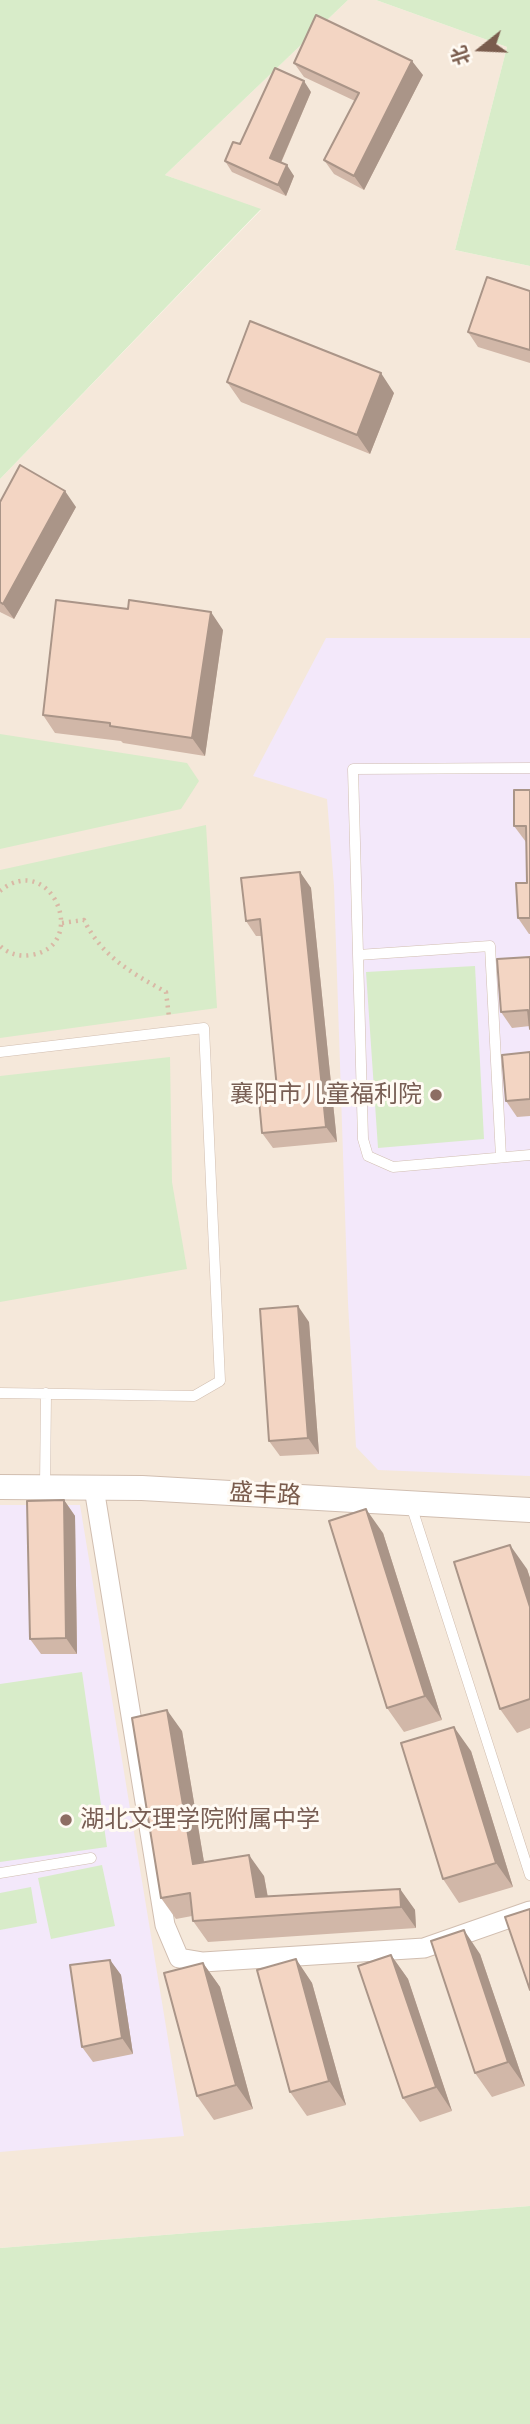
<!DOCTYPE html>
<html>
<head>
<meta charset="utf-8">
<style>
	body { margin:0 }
	#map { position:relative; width:530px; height:2424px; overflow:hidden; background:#fdf6ec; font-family:"Fira Sans","Noto Sans SC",sans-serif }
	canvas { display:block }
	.north { position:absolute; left:446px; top:14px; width:70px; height:70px; -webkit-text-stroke:5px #fffaf3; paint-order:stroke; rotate:252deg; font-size:19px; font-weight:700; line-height:28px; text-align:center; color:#7a5c4d }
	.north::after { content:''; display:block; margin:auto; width:24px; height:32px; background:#7a5c4d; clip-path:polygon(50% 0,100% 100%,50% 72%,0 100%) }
</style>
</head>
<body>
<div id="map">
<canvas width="530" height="2424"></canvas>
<div class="north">北</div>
</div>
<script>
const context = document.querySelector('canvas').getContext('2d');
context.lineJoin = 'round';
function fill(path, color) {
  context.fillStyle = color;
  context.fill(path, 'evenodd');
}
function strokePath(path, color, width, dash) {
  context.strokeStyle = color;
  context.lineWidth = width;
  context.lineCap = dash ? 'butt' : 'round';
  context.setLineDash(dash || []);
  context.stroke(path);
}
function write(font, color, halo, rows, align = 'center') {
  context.font = font + ' "Fira Sans","Noto Sans SC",sans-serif';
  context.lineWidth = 6;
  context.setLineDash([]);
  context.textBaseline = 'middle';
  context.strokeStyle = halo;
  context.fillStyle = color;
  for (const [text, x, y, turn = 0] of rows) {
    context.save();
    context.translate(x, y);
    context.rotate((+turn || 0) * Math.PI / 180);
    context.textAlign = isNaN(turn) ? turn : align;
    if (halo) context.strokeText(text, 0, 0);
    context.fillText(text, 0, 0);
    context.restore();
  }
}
fill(new Path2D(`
	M348,0H376L507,47L455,250L530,266V2206L0,2248V479L261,210L165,175Z`), '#f5e8da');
fill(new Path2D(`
	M326,638H530V1476L378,1470L356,1447L348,1303L334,886L327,799L253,776Z
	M0,1505H80L184,2136L0,2152Z`), '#f3e8fa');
fill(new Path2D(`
	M0,0H348L165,175L261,209L0,479Z
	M376,0H530V266L455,250L507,47Z
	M0,734L187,763L199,781L181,809L0,849Z
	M206,825L217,1008L0,1038V870Z
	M475,966L484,1139L378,1148L366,972Z
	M170,1057L172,1182L187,1269L0,1302V1076Z
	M82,1672L107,1847L0,1862V1684Z
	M102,1865L115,1926L51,1939L38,1878Z
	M31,1887L37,1923L0,1930V1893Z
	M530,2206V2424H0V2248Z`), '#d8ecc9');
const service = new Path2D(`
	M530,768L353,769L363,1139L368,1156L393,1167L530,1155
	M358,955L490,946L501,1157
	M0,1052L204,1028L220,1381L194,1396L0,1393
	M45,1487L46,1393
	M411,1505L530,1875
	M0,1873L91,1858`);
const minor = new Path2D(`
	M94,1488L165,1925L179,1958L203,1962L424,1948L530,1911`);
const tertiary = new Path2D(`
	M0,1487L142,1488L530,1510`);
strokePath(service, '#d1beb0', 11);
strokePath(minor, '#d1beb0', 21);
strokePath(tertiary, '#d1beb0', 26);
strokePath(new Path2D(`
	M0,891C51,849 91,946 31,955C19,957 9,954 0,946
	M62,923L84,920C102,957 132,973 166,992L169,1017`), '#d9b8a5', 4.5, [2, 5]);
strokePath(service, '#fff', 10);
strokePath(minor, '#fff', 19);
strokePath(tertiary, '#fff', 24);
fill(new Path2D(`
	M294,63L423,75L364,190L334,174L324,160L355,101L304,77Z
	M311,92L281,163L294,176L286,196L232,172L225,161L240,144Z
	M530,291V363L478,347L468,332Z
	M227,382L394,393L370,454L241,402Z
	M0,502L76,507L14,619L0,612Z
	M223,630L205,756L123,743L121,741L55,733L43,715Z
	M530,790V934H529L518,918L527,883L526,842L514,826Z
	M300,872L311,888L337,1142L273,1148L262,1133L278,1098L262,936H256L246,921Z
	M530,957V1026L512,1028L501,1012Z
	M530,1052V1116L517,1117L506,1101Z
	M309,1322L319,1454L280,1456L269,1441Z
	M64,1500L75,1516L77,1654H41L30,1639Z
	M383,1533L442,1720L404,1732L387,1708Z
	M527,1569L530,1578V1728L517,1733L500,1709Z
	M182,1731L204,1862L264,1876L268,1897L400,1889L415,1910L416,1928L208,1942L193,1921L192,1916L176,1919L161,1898Z
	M471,1751L513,1887L459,1903L443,1879Z
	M480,1954L525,2086L492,2097L475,2073Z
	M391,1955L408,1979L452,2111L420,2122L403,2098Z
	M296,1959L312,1983L346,2105L307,2116L290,2092Z
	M110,1960L121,1975L133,2054L93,2062L82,2047Z
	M203,1963L220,1987L253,2109L214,2120L197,2096Z`), '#d1b7a8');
fill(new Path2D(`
	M412,61L423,75L364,190L354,176Z
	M304,81L311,92L278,169L270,158Z
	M287,165L294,176L286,196L278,185Z
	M381,373L394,393L370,454L357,435Z
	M65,491L76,507L14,619L3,604Z
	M211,612L223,630L205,756L192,738Z
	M300,872L311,888L337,1142L326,1127Z
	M298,1306L309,1322L319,1454L308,1438Z
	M64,1500L75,1516L77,1654L66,1638Z
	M366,1509L383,1533L442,1720L425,1696Z
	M510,1545L527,1569L530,1578V1607Z
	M167,1710L182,1731L208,1886L193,1864Z
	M454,1727L471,1751L513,1887L496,1863Z
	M249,1855L264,1876L271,1916L256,1897Z
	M400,1889L415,1910L416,1928L401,1907Z
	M464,1930L480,1954L525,2086L508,2062Z
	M391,1955L408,1979L452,2111L436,2087Z
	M296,1959L312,1983L346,2105L329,2081Z
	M110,1960L121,1975L133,2054L122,2038Z
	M203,1963L220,1987L253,2109L236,2085Z`), '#aa9588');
const building = new Path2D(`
	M316,15L412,61L354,176L324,160L359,93L294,63Z
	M275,68L304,81L270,158L287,165L278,185L225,161L233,142L240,144Z
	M487,277L530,291V350L468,332Z
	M250,321L381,373L357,435L227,382Z
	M20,465L65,491L3,604L0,602V502Z
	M56,600L128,609L129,600L211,612L192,738L110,726V723L43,715Z
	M514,790H530V918H518L516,883H527L526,826H514Z
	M300,872L326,1127L262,1133L259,1100L278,1098L260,919L246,921L241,878Z
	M530,957V1029L528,1010L501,1012L497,959Z
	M530,1052V1099L506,1101L502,1055Z
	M298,1306L308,1438L269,1441L260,1309Z
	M64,1500L66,1638L30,1639L27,1501Z
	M366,1509L425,1696L387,1708L329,1521Z
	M510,1545L530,1607V1699L500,1709L454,1562Z
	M167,1710L193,1864L249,1855L256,1897L400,1889L401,1907L193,1921L190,1893L161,1898L132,1718Z
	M454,1727L496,1863L443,1879L401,1743Z
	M530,1909V1990L505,1917Z
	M464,1930L508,2062L475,2073L431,1941Z
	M391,1955L436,2087L403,2098L358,1966Z
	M296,1959L329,2081L290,2092L257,1970Z
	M110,1960L122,2038L82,2047L70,1965Z
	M203,1963L236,2085L197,2096L164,1973Z`);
fill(building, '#f3d5c3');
strokePath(building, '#aa9588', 2);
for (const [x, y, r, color] of [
	[436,1095,7,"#8d6e63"],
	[66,1820,7,"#8d6e63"]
]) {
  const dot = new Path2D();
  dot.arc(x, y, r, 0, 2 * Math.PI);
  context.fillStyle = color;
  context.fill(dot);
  strokePath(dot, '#fffaf3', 2.5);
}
write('24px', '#785e54', '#fffaf3', [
	["襄阳市儿童福利院",422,1095],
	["湖北文理学院附属中学",80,1820,"left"]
], 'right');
write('24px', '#7a5c4d', '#fffaf3', [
	["盛丰路",265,1495,3]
]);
</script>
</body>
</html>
